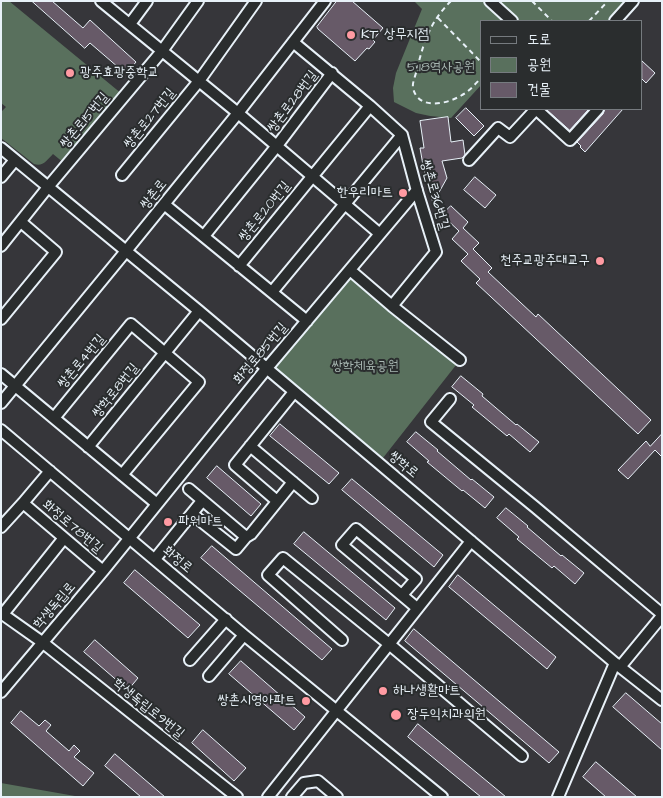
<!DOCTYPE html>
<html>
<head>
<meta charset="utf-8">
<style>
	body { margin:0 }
	#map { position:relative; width:663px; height:798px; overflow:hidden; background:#36363a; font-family:"Architects Daughter","Poor Story",sans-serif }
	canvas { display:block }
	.frame { position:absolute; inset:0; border:2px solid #e8f1f8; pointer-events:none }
	.legend { position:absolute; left:480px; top:20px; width:162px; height:90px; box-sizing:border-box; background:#2a2d2e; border:1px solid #767b7f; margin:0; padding:6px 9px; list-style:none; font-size:15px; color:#e8f1f8 }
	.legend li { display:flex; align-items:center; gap:10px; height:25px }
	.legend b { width:25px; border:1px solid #767b7f }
</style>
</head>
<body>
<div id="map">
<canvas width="663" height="798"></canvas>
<div class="frame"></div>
<ul class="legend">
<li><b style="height:6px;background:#2a2d2e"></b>도로</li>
<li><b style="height:14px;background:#59705d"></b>공원</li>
<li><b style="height:14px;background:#675a68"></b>건물</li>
</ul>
</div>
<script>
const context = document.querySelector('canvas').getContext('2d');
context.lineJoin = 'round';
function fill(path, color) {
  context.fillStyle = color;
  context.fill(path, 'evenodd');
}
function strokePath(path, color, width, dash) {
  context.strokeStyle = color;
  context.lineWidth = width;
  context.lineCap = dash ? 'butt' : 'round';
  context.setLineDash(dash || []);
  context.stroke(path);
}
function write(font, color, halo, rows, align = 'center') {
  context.font = font + ' "Architects Daughter","Poor Story",sans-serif';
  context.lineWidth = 4;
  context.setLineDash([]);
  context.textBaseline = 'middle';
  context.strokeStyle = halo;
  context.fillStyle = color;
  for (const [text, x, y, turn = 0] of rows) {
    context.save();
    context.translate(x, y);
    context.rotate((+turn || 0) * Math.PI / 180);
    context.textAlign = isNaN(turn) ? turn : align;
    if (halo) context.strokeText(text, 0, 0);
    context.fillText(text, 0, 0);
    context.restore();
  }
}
fill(new Path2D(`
	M1,1H9L122,94L64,163L53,154C47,160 43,167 34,164L1,138V112L6,107L1,103Z
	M414,1H628L610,21H482V84L451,118L430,116L416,113L394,102L393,88L396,73L422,9Z
	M350,270L460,360L379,463L267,368Z
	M1,783L75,796L76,797H1Z`), '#59705d');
const building = new Path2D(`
	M32,1H52L83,28L90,20L136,62L126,74L90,43L85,48Z
	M337,1H352L383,28L373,40L375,42L369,49L367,48L355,61L318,29L317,27Z
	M642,61L655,73L646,83L642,79Z
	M466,108L484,126L474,136L456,118Z
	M546,109H589L570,130Z
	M605,109H623L585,152L580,147L581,146L577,142L603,114Z
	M448,117L451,142L463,140L465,155L462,158L442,161L447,178L433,203L423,165L420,148H424L420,121Z
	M475,177L496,195L485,208L464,190Z
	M451,206L468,222L463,228L479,243L473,249L492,268L488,272L536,317L538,314L651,420L638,434L476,283L480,279L461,261L468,254L452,239L459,231L442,215Z
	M461,376L483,394L482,396L516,425L517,424L539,442L530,452L509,434L507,436L472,407L474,405L452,387Z
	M280,424L339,473L329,484L270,436Z
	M416,432L438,450L437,451L471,480L472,479L494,497L485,508L463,490L462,491L427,462L429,461L407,442Z
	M662,434V457L655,450L628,479L618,470L646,441L650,446Z
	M217,466L261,504L251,516L207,478Z
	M352,479L443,555L434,567L342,490Z
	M506,508L528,526L527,527L561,556L562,555L584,573L575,584L554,566L552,568L517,539L519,537L497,518Z
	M304,532L395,608L386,620L294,544Z
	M212,546L332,649L322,660L201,558Z
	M135,570L200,625L188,638L124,583Z
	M458,575L556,657L547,669L449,587Z
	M414,629L559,752L549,763L405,641Z
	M95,640L138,678L128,690L84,652Z
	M241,661L305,717L294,730L229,674Z
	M626,693L662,724V750L613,707Z
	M21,711L39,726L45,720L51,725L46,731L69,751L74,745L80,751L74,757L94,773L83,786L11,723Z
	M418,724L506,797H481L408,737Z
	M203,730L246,768L234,781L192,743Z
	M115,754L165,797H141L105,766Z
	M596,762L637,797H606L583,777Z`);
fill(building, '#675a68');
strokePath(building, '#e8f1f8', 1);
const minor = new Path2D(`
	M101,1L238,113L380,234
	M490,1L512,21
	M615,21L633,1
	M130,24L147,1
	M293,42L370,106L402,135L417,191L436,252L392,306
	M536,109L570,140L598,109
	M1,148L199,311L615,663L662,700
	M469,160L498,128L510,137L536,109
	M122,175L199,81L256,1
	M1,177L15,160
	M164,204L307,321
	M204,236L276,147L332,73
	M1,246L48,187L162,51L198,1
	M239,266L370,106
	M350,270L392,306L460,360
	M272,292L402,135
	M1,319L56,252L21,222
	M1,374L157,504
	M450,399L431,422L535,507L662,614
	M1,403L126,251L238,113L325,1
	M54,418L131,324L199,382L122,475
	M1,430L244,635L442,797
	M250,446L312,498
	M88,447L199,311
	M189,489L246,537L236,549L192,514
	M277,501L235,465L294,392
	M23,503L103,571
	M1,527L23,503L50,471
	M246,537L251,534L293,482
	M155,559L202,501
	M402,595L416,579L356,529L342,545L417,608
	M1,613L42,642L237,797
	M3,614L64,538
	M342,640L268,575L283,558L389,644L522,756
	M190,660L226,619
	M620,667L662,616
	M209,676L244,635
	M1,692L103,571L267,368L417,190
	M268,797L471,541
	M292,797L304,783L318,781L337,797
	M558,797L615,663`);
strokePath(minor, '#e8f1f8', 14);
strokePath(new Path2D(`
	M451,1C430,22 424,41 417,69C416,75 412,82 413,88C418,111 448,104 462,95C470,91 476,83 482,77
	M532,1L552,21
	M438,18L482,63
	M589,21L608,1`), '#e8f1f8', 2, [5, 4]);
strokePath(minor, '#2a2d2e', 10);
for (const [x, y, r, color] of [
	[351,35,5,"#ff9aa2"],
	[70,73,5,"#ff9aa2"],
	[403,193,5,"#ff9aa2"],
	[600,261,5,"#ff9aa2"],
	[168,522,5,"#ff9aa2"],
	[383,691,5,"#ff9aa2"],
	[306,701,5,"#ff9aa2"],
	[396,715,6,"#ff9aa2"]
]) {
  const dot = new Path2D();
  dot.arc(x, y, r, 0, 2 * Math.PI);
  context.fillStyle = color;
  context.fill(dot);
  strokePath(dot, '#2a2d2e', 2);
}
write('14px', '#e8f1f8', '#2a2d2e', [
	["KT 상무지점",361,35],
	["광주효광중학교",80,73],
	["한우리마트",393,193,"right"],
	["천주교광주대교구",590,261,"right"],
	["파워마트",178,522],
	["하나생활마트",393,691],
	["쌍촌시영아파트",296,701,"right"],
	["장두익치과의원",407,715]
], 'left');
write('14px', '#a8b7b2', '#2a2d2e', [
	["5.18역사공원",441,68],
	["쌍학체육공원",365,367]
]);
write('14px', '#e8f1f8', '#2a2d2e', [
	["쌍촌로28번길",293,102,-53],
	["쌍촌로27번길",150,119,-51],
	["쌍촌로15번길",85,121,-50],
	["쌍촌로",154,195,-51],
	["쌍촌로36번길",434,195,74],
	["쌍촌로20번길",265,212,-51],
	["화정로85번길",261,354,-50],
	["쌍촌로4번길",82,362,-50],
	["쌍학로8번길",116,391,-51],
	["쌍학로",403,465,40],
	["화정로78번길",72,527,40],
	["화정로",177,560,40],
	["학생독립로",55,606,-49],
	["학생독립로9번길",148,709,39]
]);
</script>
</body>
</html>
